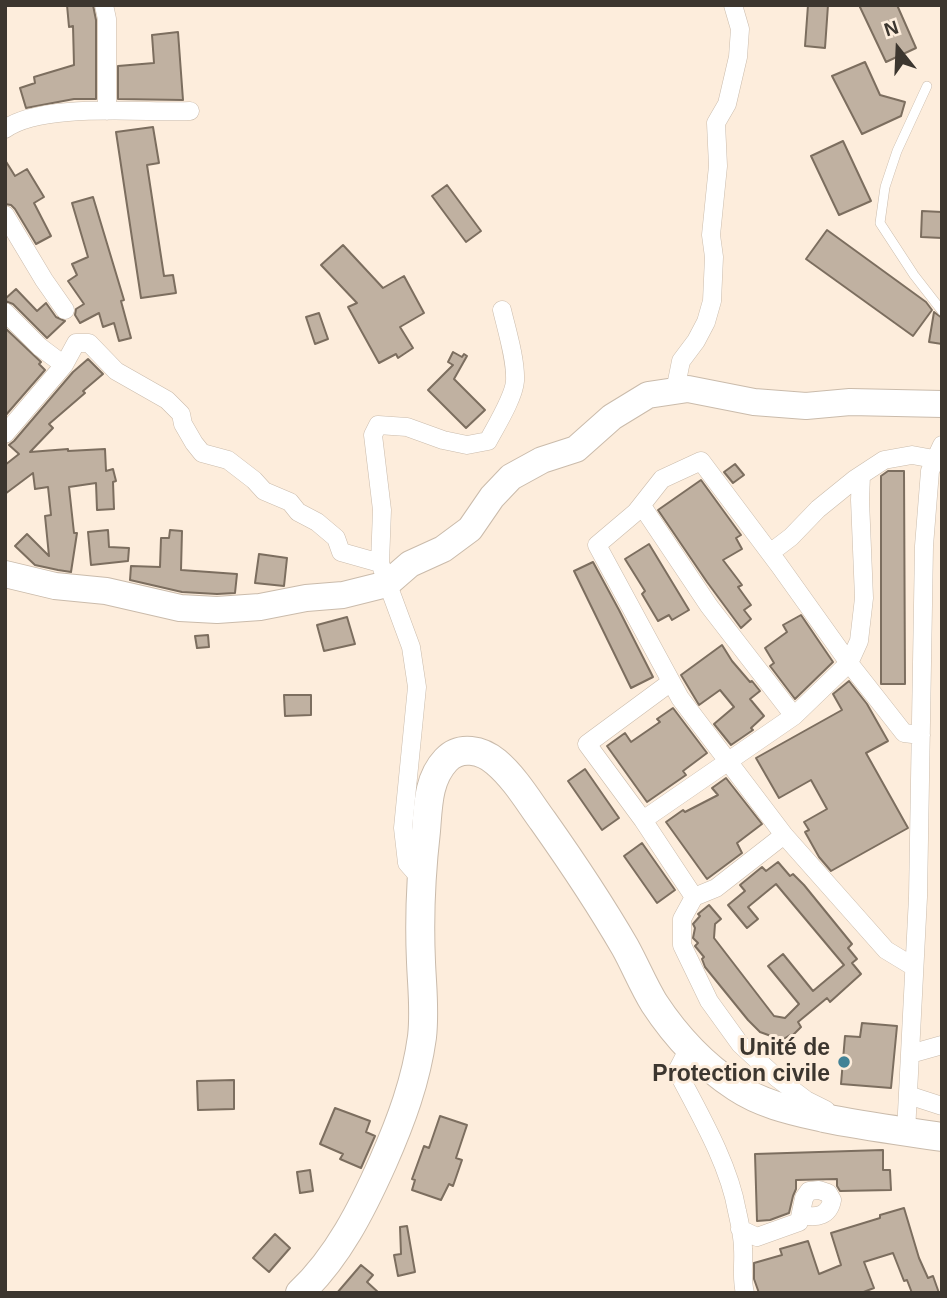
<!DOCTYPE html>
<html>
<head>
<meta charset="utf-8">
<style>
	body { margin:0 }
	#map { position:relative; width:947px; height:1298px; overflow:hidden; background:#fdeddc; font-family:Arial,sans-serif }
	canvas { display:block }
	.frame { position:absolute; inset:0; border:7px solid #3c362f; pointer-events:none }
	.north { position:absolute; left:863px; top:14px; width:70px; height:70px; -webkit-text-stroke:5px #fdeddc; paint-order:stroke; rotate:342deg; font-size:19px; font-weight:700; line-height:28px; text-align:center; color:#3c362f }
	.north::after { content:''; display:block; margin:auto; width:24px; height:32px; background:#3c362f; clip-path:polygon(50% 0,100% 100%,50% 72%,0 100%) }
</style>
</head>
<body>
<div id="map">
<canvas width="947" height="1298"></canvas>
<div class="frame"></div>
<div class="north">N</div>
</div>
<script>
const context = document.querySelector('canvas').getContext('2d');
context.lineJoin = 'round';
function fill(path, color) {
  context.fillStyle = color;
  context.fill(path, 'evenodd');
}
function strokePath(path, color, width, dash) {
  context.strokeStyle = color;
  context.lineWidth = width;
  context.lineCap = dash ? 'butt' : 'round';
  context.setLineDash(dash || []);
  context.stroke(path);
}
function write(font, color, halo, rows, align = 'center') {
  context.font = font + ' Arial,sans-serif';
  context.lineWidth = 6;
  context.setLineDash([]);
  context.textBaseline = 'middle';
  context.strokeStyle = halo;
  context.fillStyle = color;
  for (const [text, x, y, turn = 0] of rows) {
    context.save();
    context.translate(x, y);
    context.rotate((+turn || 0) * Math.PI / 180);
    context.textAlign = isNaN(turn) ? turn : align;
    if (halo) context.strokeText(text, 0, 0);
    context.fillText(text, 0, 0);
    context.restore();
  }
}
const building = new Path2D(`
	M67,5H93L96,20V99H74L26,108L20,88L35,83L34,77L74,65L73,26L69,27Z
	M808,5H828L825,48L805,46Z
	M859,5H897L916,48L886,62Z
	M178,32L183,100L118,99V66L154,63L152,35Z
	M865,62L880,95L905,102L901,116L862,134L832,76Z
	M153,127L159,163L147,165L164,276L173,275L176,293L141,298L116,132Z
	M843,141L871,201L839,215L811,156Z
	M5,160L15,176L27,169L44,197L34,203L51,236L36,244L15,209L11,205L5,204Z
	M447,185L481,231L466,242L432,196Z
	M93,197L124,300L121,301L131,338L119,341L114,323L103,327L99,313L80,323L75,315L76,309L84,304L68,281L77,275L72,264L88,257L72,203Z
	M922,211L942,212V238L921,237Z
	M827,230L926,302L932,310L913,336L806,259Z
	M343,245L383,288L404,276L424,313L400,327L413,348L398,358L396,354L379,363L348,307L357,303L321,265Z
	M16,289L37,311L46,303L56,317L65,321L47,338L13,304L5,301V299Z
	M934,312L942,318V344L929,342Z
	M319,313L328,339L315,344L306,317Z
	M5,328L41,362L39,364L45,370L5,416Z
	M453,352L462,357L464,354L467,356L454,379L485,410L466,428L428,390L453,365L448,362Z
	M88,359L103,374L83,391L85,393L49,424L53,428L30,452L68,449V451L105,449L106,471L113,469L116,481L113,482L114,509L97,510L96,483L69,487L74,533H77L71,572L58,570L35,565L15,546L27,534L49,556L45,516L51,515L48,487L35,489L33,473L5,494V465L19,454L9,445L14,441L73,372Z
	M735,464L744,475L733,483L724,472Z
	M888,471H904L905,684H881V476Z
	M701,480L741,535L736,538L742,549L723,560L742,585L738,587L751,605L744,610L751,619L741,628L707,582L658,510Z
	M108,530L109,547L129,548L128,561L91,565L88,532Z
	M170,530L182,531L181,570L237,574L235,593L217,594L182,592L130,580L131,566L160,567L161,538H169Z
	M649,544L689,610L672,620L669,615L658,621L642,594L645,591L625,559Z
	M259,554L287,558L284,586L255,583Z
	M593,562L619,610L653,677L631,688L574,571Z
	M801,615L833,662L795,699L770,666L774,663L765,648L787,632L783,625Z
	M347,617L355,644L324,651L317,625Z
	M208,635L209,647L197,648L195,636Z
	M722,645L732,661L750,682L752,681L760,691L750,699L764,716L751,728L753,730L731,745L714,724L734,707L720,690L699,705L681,675Z
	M849,681L867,704L888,741L866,753L908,828L831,871L819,857L805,832L809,830L804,822L827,809L811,780L779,798L756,758L842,710L833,694Z
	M284,695H311V715L285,716Z
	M673,708L707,753L683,771L686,775L647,802L607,746L625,733L631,742L660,722L657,719Z
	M585,769L619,818L602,830L568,781Z
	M726,778L762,824L737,843L742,853L707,879L666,822L683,810L685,812L718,795L712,788Z
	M642,843L675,890L657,903L624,856Z
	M778,862L790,876L793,874L804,885L852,944L848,948L857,959L852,963L861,974L830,1002L827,998L798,1022L801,1027L791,1037L790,1035L782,1040L760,1032L748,1020L705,967L702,959L704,957L695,946L698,943L693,938L695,928L693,924L700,916L698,914L709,905L721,919L715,924L714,938L774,1016L785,1018L799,1004L768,966L783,954L813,991L844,965L776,884L748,907L758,919L747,928L728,905L745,891L740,885L762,867L766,871Z
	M862,1023L897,1026L891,1088L841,1084L845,1036L860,1037Z
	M234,1080V1109L198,1110L197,1081Z
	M335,1108L370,1121L366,1132L375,1136L361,1168L340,1159L343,1154L320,1144Z
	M440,1116L467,1125L456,1158L462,1160L453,1186L449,1184L441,1200L412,1190L415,1180L412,1179L424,1146L429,1148Z
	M883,1150V1170H890L891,1190L840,1191L837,1186V1179L796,1180V1189L793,1196L789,1213L770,1220L757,1221L755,1154Z
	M310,1170L313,1191L300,1193L297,1172Z
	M904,1208L919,1258L928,1278L933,1276L939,1293H912L907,1280L904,1281L893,1253L864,1262L874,1288L861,1293H759L754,1279V1263L782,1255L780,1249L808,1241L819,1274L841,1265L831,1233L880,1218V1215Z
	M407,1226L415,1272L398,1276L394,1255L401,1254L400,1227Z
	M275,1234L290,1248L269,1272L253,1258Z
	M361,1265L373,1275L367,1282L379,1293H337Z`);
fill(building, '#c0b1a1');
strokePath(building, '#7c6e5f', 2);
const lane = new Path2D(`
	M927,86L897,151L885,187L880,223L914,275L942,311`);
const street = new Path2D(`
	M104,5L107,19V111
	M5,129C42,102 144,113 190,111
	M5,215L44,280L65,310
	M5,312L40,347L64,365
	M675,391L681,361L696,341L706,322L712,301L714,257L711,235L718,166L716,123L727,104L738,57L740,29L733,5
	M5,434L64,365L76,343H89L116,371L167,400L181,414L183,424L194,443L202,453L228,460L254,480L264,491L290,502L298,512L317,522L336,538L341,552L380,563L411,647L417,687L403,828L407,863L421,879
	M642,506L709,606L794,716
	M770,553L791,537L818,509L855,479L884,460L912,455L934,459
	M380,563L382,510L373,435L378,425L407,427L443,440L467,445L488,441C496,426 514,397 515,381C516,360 507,331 502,310
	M671,682L587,744L643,820L694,897
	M643,820L794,716L849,663L859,641L864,598L860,500L861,475
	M784,835L716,888L694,897L682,919V945L709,1001L740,1044L777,1078L806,1100L826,1110
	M914,967L886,950L784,835L680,698L597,545L636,512L662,479L701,461L779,565L849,663L904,733L921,735
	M689,1048L677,1071C699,1113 729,1164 737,1211C740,1224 743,1237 743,1249C744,1264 741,1278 745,1293
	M910,1054L942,1045
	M908,1095L942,1106
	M906,1132L918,897L924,546L930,471L942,445
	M740,1229L757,1237L799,1222L804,1198L809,1191L819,1190L828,1193L832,1200C829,1216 817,1218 802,1215`);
const secondary = new Path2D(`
	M5,574L55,586L106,591L180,608L217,610L260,607L306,598L343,595L387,584L410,564L443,549L470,529L492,497L511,477L542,460L576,449L612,417L648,395L688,389L754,402L806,406L850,402L942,404`);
const primary = new Path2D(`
	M300,1293C338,1257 362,1209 383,1162C401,1121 416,1081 422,1037C425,1011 422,987 421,962C419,918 421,874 426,831C428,806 428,779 446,760C460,745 482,750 496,762C515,778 529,802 543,821C572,862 600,904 625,947C635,965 643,985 654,1003C675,1035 704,1066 736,1087C763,1105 794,1111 824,1118C863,1126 903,1131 942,1137`);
strokePath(lane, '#cabbab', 10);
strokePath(street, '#cabbab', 19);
strokePath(secondary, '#cabbab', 28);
strokePath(primary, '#cabbab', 30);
strokePath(lane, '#fff', 9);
strokePath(street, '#fff', 18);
strokePath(secondary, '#fff', 26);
strokePath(primary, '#fff', 28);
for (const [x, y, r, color] of [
	[844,1062,7,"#428296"]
]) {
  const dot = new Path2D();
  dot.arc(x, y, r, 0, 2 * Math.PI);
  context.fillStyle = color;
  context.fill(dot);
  strokePath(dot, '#fdeddc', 2.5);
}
write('bold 23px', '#3c362f', '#fdeddc', [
	["Unité de",830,1049],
	["Protection civile",830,1075]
], 'right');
</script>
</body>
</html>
